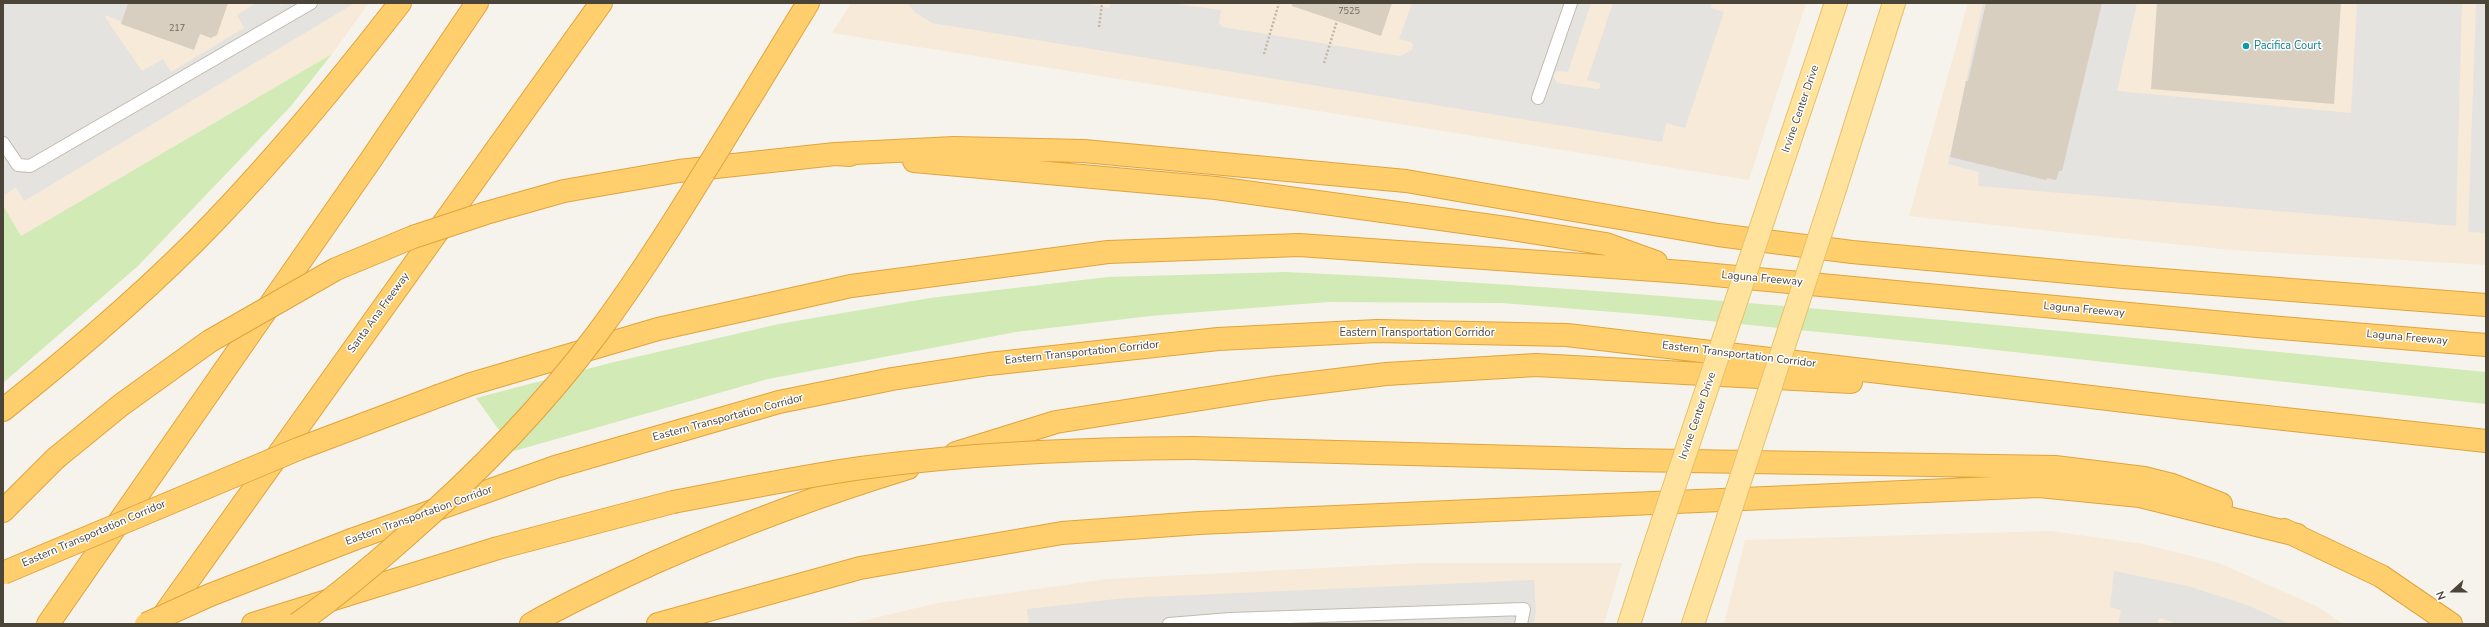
<!DOCTYPE html>
<html>
<head>
<meta charset="utf-8">
<style>
	body { margin:0 }
	#map { position:relative; width:2489px; height:627px; overflow:hidden; background:#f6f3ec; font-family:"Nunito Sans",sans-serif }
	canvas { display:block }
	.frame { position:absolute; inset:0; border:4px solid #4b4439; pointer-events:none }
	.north { position:absolute; left:2433px; top:571px; width:40px; height:40px; -webkit-text-stroke:3px #fff; paint-order:stroke; rotate:249deg; font-size:11px; font-weight:700; line-height:16px; text-align:center; color:#4b4439 }
	.north::after { content:''; display:block; margin:auto; width:14px; height:18px; background:#4b4439; clip-path:polygon(50% 0,100% 100%,50% 72%,0 100%) }
</style>
</head>
<body>
<div id="map">
<canvas width="2489" height="627"></canvas>
<div class="frame"></div>
<div class="north">N</div>
</div>
<script>
const context = document.querySelector('canvas').getContext('2d');
context.lineJoin = 'round';
function fill(path, color) {
  context.fillStyle = color;
  context.fill(path, 'evenodd');
}
function strokePath(path, color, width, dash) {
  context.strokeStyle = color;
  context.lineWidth = width;
  context.lineCap = dash ? 'butt' : 'round';
  context.setLineDash(dash || []);
  context.stroke(path);
}
function write(font, color, halo, rows, align = 'center') {
  context.font = font + ' "Nunito Sans",sans-serif';
  context.lineWidth = 3;
  context.setLineDash([]);
  context.textBaseline = 'middle';
  context.strokeStyle = halo;
  context.fillStyle = color;
  for (const [text, x, y, turn = 0] of rows) {
    context.save();
    context.translate(x, y);
    context.rotate((+turn || 0) * Math.PI / 180);
    context.textAlign = isNaN(turn) ? turn : align;
    if (halo) context.strokeText(text, 0, 0);
    context.fillText(text, 0, 0);
    context.restore();
  }
}
fill(new Path2D(`
	M3,3H369L332,54L21,236L3,205Z
	M851,3H1806L1749,180L832,33Z
	M1968,3H2486V265L2230,250L1909,216Z
	M2050,531L2143,544L2219,563L2318,607L2343,624H1724L1745,540Z
	M1421,563H1622L1604,624H849L938,603L1107,579Z`), '#f7ead8');
fill(new Path2D(`
	M332,54L291,106L138,266L3,383V205L21,236Z
	M1286,272C1687,291 2086,334 2486,372V404L1968,347L1650,315L1502,303L1328,302L1150,316L1016,332L768,379L514,451L476,398L610,363L779,324L930,298L1108,277Z`), '#d2eab5');
fill(new Path2D(`
	M3,3H128L122,22L106,15L105,17L142,71L163,59L171,72L244,28L237,15L256,3H279L281,6L285,3H355L24,201L16,187L5,195L3,192Z
	M907,3H1085L1109,8L1112,3H1171L1221,10L1219,24L1223,27L1400,56L1412,50L1413,45L1411,42L1399,39L1412,3H1591L1568,72L1557,71L1553,75L1557,83L1596,89L1600,88V83L1587,80L1613,3H1712L1711,8L1724,12L1685,128L1666,123L1662,142L932,23L916,13Z
	M1983,3H2137L2117,91L2351,113L2357,3H2462L2456,226L1978,186L1979,172L1948,164Z
	M2476,3H2486V233L2468,232Z
	M2114,571L2188,586L2247,605L2290,624H2178L2159,618L2157,624H2118L2121,610L2110,607Z
	M1534,580L1536,611L1534,624H1029L1027,609L1125,598Z`), '#e5e3e0');
fill(new Path2D(`
	M128,3H228L217,35L211,38L200,34L194,50L121,24Z
	M1292,3H1392L1381,36L1292,6Z
	M1986,3H2102L2062,171H2059L2056,180L2047,178L2046,180L1950,157L1966,81H1968Z
	M2157,3H2341L2334,104L2151,89Z`), '#d8cfc1');
const service = new Path2D(`
	M1538,98L1571,3
	M3,143L18,165L30,166L311,3
	M1169,624L1230,619L1524,609L1521,624`);
const primary = new Path2D(`
	M1776,182L1836,3
	M1836,186L1894,3
	M1629,624L1649,562
	M1693,624L1713,564`);
const motorway = new Path2D(`
	M750,98L808,3
	M835,154L954,148L1084,151L1406,181L1718,235L1852,252L2123,277L2486,305
	M914,161L1216,188L1506,228L1606,244L1656,262
	M564,191L679,171L835,154L850,155
	M441,395L471,384L658,329L851,286L1108,252L1299,245L1683,272L2257,326L2486,345
	M3,410C77,351 149,290 215,221C281,152 342,78 400,3
	M1193,448L1626,460L2055,467L2144,478L2172,485L2221,504
	M956,453L1056,422L1271,388L1386,374L1536,365L1851,382
	M3,511L56,458
	M2284,530L2381,576L2451,624
	M354,539L555,467L779,402L892,379L989,364L1218,339L1377,331L1567,335L2184,408L2486,441
	M158,623L601,3
	M48,624L370,161L477,3
	M253,624L498,548L673,502
	M531,624C572,600 615,581 658,561C740,525 823,494 908,468
	M658,624L860,568L1062,533L1199,523L2039,486L2140,496L2297,535`);
strokePath(service, '#c2bbae', 14);
strokePath(primary, '#e6c16a', 24);
strokePath(motorway, '#e0a43c', 24);
strokePath(new Path2D(`
	M1099,27L1102,3
	M1264,54L1279,3
	M1324,63L1337,21`), '#c4b79f', 2.5, [2, 2]);
strokePath(service, '#fff', 12);
strokePath(primary, '#ffe39c', 22);
strokePath(motorway, '#ffcf6e', 22);
const primaryBridge = new Path2D(`
	M1649,562L1776,182
	M1713,564L1836,186`);
const motorwayBridge = new Path2D(`
	M56,458L121,405L210,341L336,269L413,237L486,213L564,191
	M673,502C736,490 798,477 861,468C971,453 1082,449 1193,448
	M3,573L298,449L441,395
	M146,624L210,595L354,539
	M297,624C335,598 370,568 404,538C475,476 541,409 597,334C653,259 701,177 750,98`);
strokePath(primaryBridge, '#e6c16a', 24, []);
strokePath(motorwayBridge, '#e0a43c', 24, []);
strokePath(primaryBridge, '#ffe39c', 22);
strokePath(motorwayBridge, '#ffcf6e', 22);
for (const [x, y, r, color] of [
	[2246,46,4,"#0f9aa8"]
]) {
  const dot = new Path2D();
  dot.arc(x, y, r, 0, 2 * Math.PI);
  context.fillStyle = color;
  context.fill(dot);
  strokePath(dot, '#fff', 1.5);
}
write('9px', '#6e675b', null, [
	["7525",1349,12],
	["217",177,29]
]);
write('11px', '#0d838f', '#fff', [
	["Pacifica Court",2254,46]
], 'left');
write('11px', '#4b4439', '#fff', [
	["Irvine Center Drive",1801,109,-71],
	["Laguna Freeway",1762,279,5],
	["Laguna Freeway",2084,310,5],
	["Santa Ana Freeway",379,313,-54],
	["Eastern Transportation Corridor",1417,333],
	["Laguna Freeway",2407,338,5],
	["Eastern Transportation Corridor",1082,353,-6],
	["Eastern Transportation Corridor",1739,355,7],
	["Irvine Center Drive",1698,416,-71],
	["Eastern Transportation Corridor",728,418,-15],
	["Eastern Transportation Corridor",419,516,-20],
	["Eastern Transportation Corridor",94,534,-23]
]);
</script>
</body>
</html>
